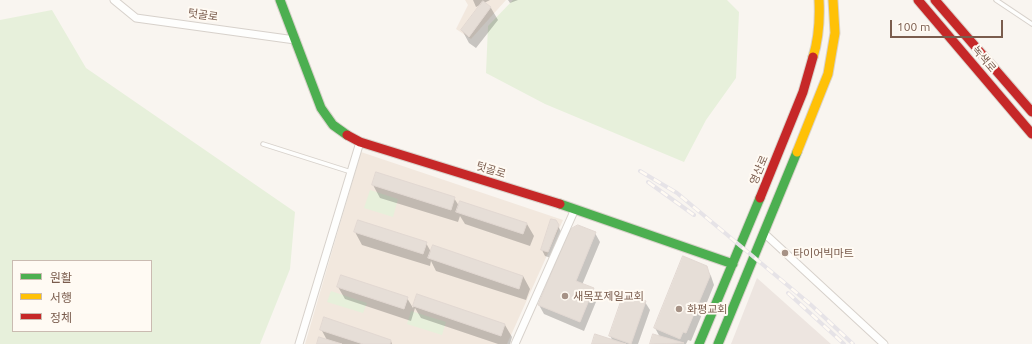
<!DOCTYPE html>
<html>
<head>
<meta charset="utf-8">
<style>
	body { margin:0 }
	#map { position:relative; width:1032px; height:344px; overflow:hidden; background:#f9f5f0; font-family:Ubuntu,"Noto Sans KR",sans-serif }
	canvas { display:block }
	.legend { position:absolute; left:12px; top:260px; width:140px; height:72px; box-sizing:border-box; background:#fffaf3; border:1px solid #cabbb1; margin:0; padding:5px 7px; list-style:none; font-size:12px; color:#7a5c4d }
	.legend li { display:flex; align-items:center; gap:8px; height:20px }
	.legend b { width:20px; border:1px solid #cabbb1 }
	.scale { position:absolute; left:890px; top:20px; width:113px; height:18px; box-sizing:border-box; border:2px solid #7a5c4d; border-top:0; padding-left:5px; font-size:12px; line-height:14px; white-space:nowrap; color:#7a5c4d; -webkit-text-stroke:3px #fffaf3; paint-order:stroke }
</style>
</head>
<body>
<div id="map">
<canvas width="1032" height="344"></canvas>
<ul class="legend">
<li><b style="height:5px;background:#4caf50"></b>원활</li>
<li><b style="height:5px;background:#ffc107"></b>서행</li>
<li><b style="height:5px;background:#c62828"></b>정체</li>
</ul>
<div class="scale">100 m</div>
</div>
<script>
const context = document.querySelector('canvas').getContext('2d');
context.lineJoin = 'round';
function fill(path, color) {
  context.fillStyle = color;
  context.fill(path, 'evenodd');
}
function strokePath(path, color, width, dash) {
  context.strokeStyle = color;
  context.lineWidth = width;
  context.lineCap = dash ? 'butt' : 'round';
  context.setLineDash(dash || []);
  context.stroke(path);
}
function write(font, color, halo, rows, align = 'center') {
  context.font = font + ' Ubuntu,"Noto Sans KR",sans-serif';
  context.lineWidth = 4;
  context.setLineDash([]);
  context.textBaseline = 'middle';
  context.strokeStyle = halo;
  context.fillStyle = color;
  for (const [text, x, y, turn = 0] of rows) {
    context.save();
    context.translate(x, y);
    context.rotate((+turn || 0) * Math.PI / 180);
    context.textAlign = isNaN(turn) ? turn : align;
    if (halo) context.strokeText(text, 0, 0);
    context.fillText(text, 0, 0);
    context.restore();
  }
}
fill(new Path2D(`
	M465,0H506L471,39L456,29L468,5Z
	M361,152L563,220L507,344H305Z`), '#f2e8de');
fill(new Path2D(`
	M757,278L831,344H731Z`), '#ede5e0');
fill(new Path2D(`
	M513,0H727L739,12L736,78L706,120L684,162L545,104L486,73L488,26Z
	M52,10L86,68L295,212L290,269L260,344H0V20ZM13,261H151V331H13Z
	M370,190L398,199L393,217L364,208Z
	M331,291L367,303L363,313L327,302Z
	M411,311L446,322L442,335L407,324Z`), '#e7f0db');
fill(new Path2D(`
	M473,0H490L484,3L491,8L498,20L476,48L469,43L462,30L482,4L476,7Z
	M508,0H518L510,3Z
	M373,185L454,198L459,206L527,224L534,236L530,246L465,224L460,216L458,222L380,198Z
	M359,221L426,243L431,252L523,276L530,289L526,300L436,271L431,261L430,266L362,245L355,232Z
	M555,221L562,233L551,258L545,256L542,250Z
	M570,231L595,233L600,242L582,285L593,289L598,297L584,331L544,314L539,305Z
	M706,267L711,276L714,285L691,341L688,340L686,344H651L654,335L660,337L655,328Z
	M338,287L407,298L413,308L417,296L505,325L512,337L510,344H498L421,318L415,308L411,321L345,299Z
	M645,302L650,310L638,344H593L613,341L610,336Z
	M321,329L391,341L392,344H318L327,340Z`), '#0003');
const building = new Path2D(`
	M483,1L491,7L469,37L461,30Z
	M376,172L455,197L451,210L372,185Z
	M460,201L527,223L523,234L456,212Z
	M551,219L556,220L559,225L548,252L541,250Z
	M358,220L427,242L423,254L354,232Z
	M578,225L596,232L576,281L594,288L580,322L538,305L569,230Z
	M433,245L523,276L519,289L428,258Z
	M683,256L707,266L710,276L686,333L683,332L680,339L654,328Z
	M341,275L408,297L404,309L337,287Z
	M624,293L646,301L631,344L609,336Z
	M417,294L505,324L501,336L413,306Z
	M324,317L391,340L390,344H363L320,330Z
	M595,334L626,344H592Z
	M653,334L684,343L650,344Z
	M319,337L342,344H317Z`);
fill(building, '#e6ded7');
strokePath(building, '#e2d8d2', 1);
const lane = new Path2D(`
	M996,0L1032,24
	M263,144L351,172`);
const street = new Path2D(`
	M114,0L136,18L295,40
	M765,234L884,344
	M299,344L360,142
	M515,344L575,209`);
const fast = new Path2D(`
	M280,0L321,108L333,125L347,135
	M560,204L733,264
	M699,344L760,198
	M718,344L797,152`);
const slow = new Path2D(`
	M813,57C819,38 820,20 819,0
	M797,152L828,74L835,33L833,0`);
const jam = new Path2D(`
	M918,0L1032,134
	M935,0L1032,112
	M347,135L360,142L560,204
	M760,198L803,92L813,57`);
strokePath(lane, '#d7d1cb', 5.5);
strokePath(street, '#d7d1cb', 9);
strokePath(fast, '#d9d2cb', 11);
strokePath(slow, '#d9d2cb', 11);
strokePath(jam, '#d9d2cb', 11);
strokePath(lane, '#fefefd', 3.5);
strokePath(street, '#fefefd', 7);
strokePath(fast, '#4caf50', 9);
strokePath(slow, '#ffc107', 9);
strokePath(jam, '#c62828', 9);
const rail = new Path2D(`
	M640,171L677,193L810,304L853,344
	M648,182L694,215
	M788,293L844,344`);
strokePath(rail, '#e6e3e7', 4);
strokePath(rail, '#fffaf3', 2.5, [8]);
for (const [x, y, r, color] of [
	[785,253,4,"#a69286"],
	[565,296,4,"#a69286"],
	[679,309,4,"#a69286"]
]) {
  const dot = new Path2D();
  dot.arc(x, y, r, 0, 2 * Math.PI);
  context.fillStyle = color;
  context.fill(dot);
  strokePath(dot, '#fffaf3', 1.5);
}
write('11px', '#7a5c4d', '#fffaf3', [
	["텃골로",203,15,8],
	["녹색로",984,59,50],
	["텃골로",491,170,17],
	["영산로",759,170,-67]
]);
write('11px', '#7a5c4d', '#fffaf3', [
	["타이어빅마트",793,253],
	["새목포제일교회",573,296],
	["화평교회",687,309]
], 'left');
</script>
</body>
</html>
